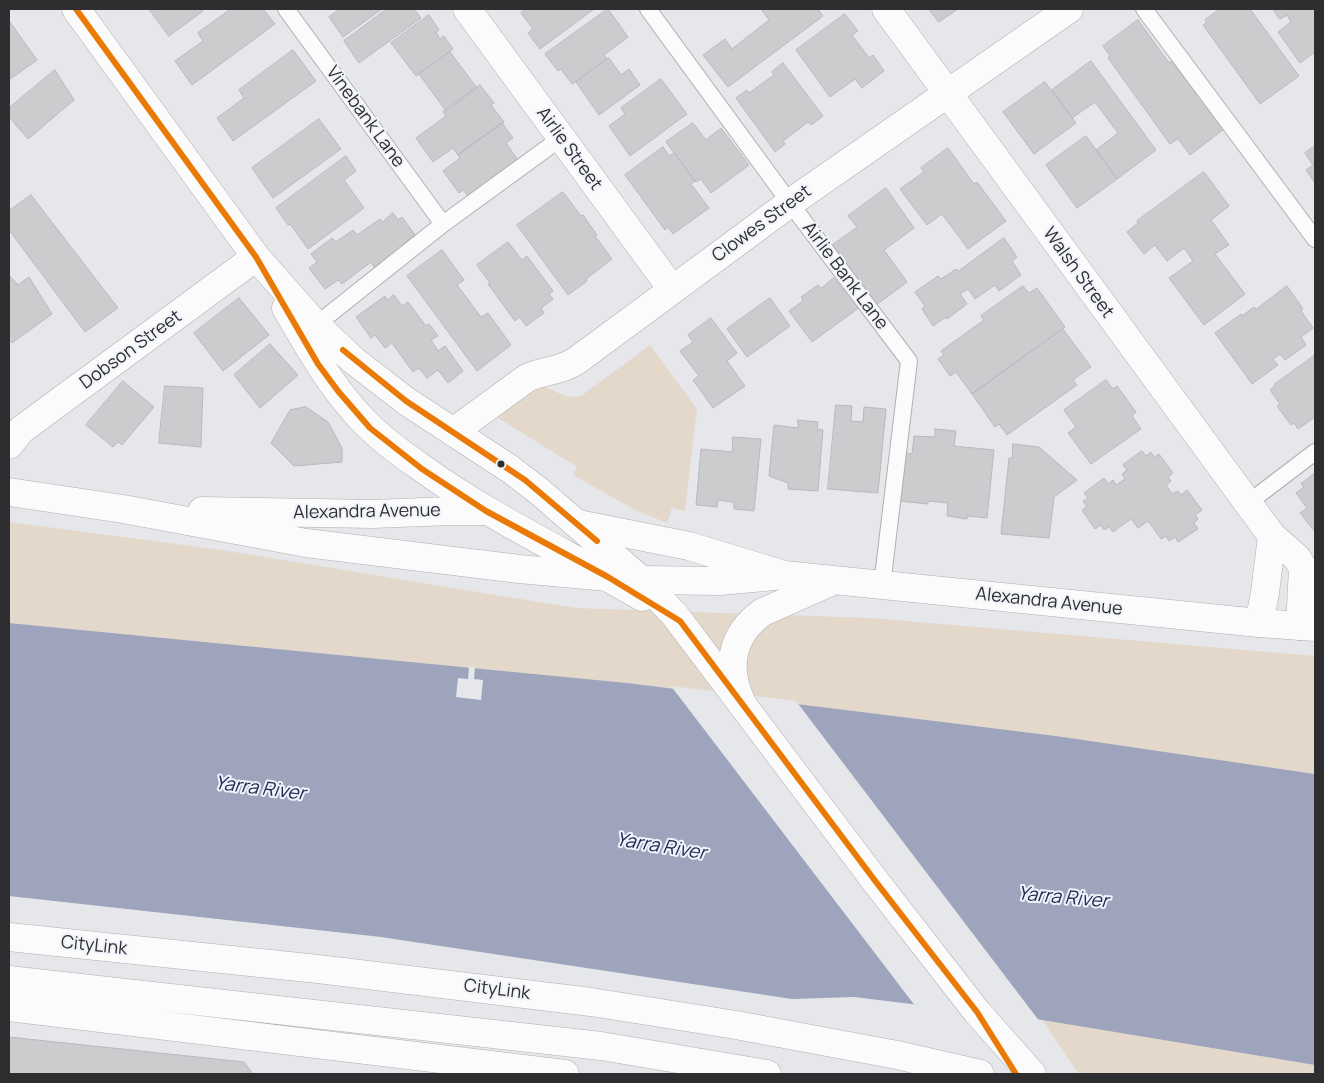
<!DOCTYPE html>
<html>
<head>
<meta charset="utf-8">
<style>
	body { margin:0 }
	#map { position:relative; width:1324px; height:1083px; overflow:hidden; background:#e6e7eb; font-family:Manrope,sans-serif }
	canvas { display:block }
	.frame { position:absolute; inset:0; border:10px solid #2e2e31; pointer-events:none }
</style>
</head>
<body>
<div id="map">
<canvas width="1324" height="1083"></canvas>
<div class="frame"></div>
</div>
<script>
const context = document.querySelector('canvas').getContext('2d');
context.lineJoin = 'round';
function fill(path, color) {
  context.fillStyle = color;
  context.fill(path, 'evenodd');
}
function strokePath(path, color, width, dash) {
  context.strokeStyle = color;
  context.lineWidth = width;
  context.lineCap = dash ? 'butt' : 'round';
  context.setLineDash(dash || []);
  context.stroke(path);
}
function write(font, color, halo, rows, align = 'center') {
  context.font = font + ' Manrope,sans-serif';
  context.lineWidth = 4;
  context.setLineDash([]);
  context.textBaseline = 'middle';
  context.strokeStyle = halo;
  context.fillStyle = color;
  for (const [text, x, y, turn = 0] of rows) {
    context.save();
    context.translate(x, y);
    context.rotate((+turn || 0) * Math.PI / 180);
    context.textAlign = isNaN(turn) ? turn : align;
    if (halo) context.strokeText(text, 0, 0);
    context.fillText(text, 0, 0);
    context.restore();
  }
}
fill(new Path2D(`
	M650,345L697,409L685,511L672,508L667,523L635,510L573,475L577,467L495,416L534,387H545L568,397L581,396Z
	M9,522L222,550L575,608L872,618L1315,656V774L1056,736L627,683L9,623Z
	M1042,1020L1315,1065V1074H1079Z`), '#e4d8ca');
fill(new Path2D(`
	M9,623L627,683L1056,736L1315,774V1065L1042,1020L854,997L792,999L381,937L9,896Z`), '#9da4bb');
fill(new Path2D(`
	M469,667H475L474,679L483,680L481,700L456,697L458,678L468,679Z
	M671,686L796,701L1040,1022L916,1007Z`), '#e6e7eb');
const building = new Path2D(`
	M149,9H202L203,11L169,36Z
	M231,9H263L275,24L192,85L175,61L203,41L198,33Z
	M340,9H382L343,37L329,17Z
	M387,9H414L421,18L359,63L344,41Z
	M526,9H594L540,49L528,33L533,29L521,13Z
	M608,9L628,37L604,55L607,59L572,84L561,69L558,71L545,54Z
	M761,9H818L823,16L728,87L703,55L725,39L732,49L769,20Z
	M929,9H958L939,22Z
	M1220,9H1250L1299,76L1260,104L1203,25L1207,22L1205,20Z
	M1273,9H1315V52L1300,63L1278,32L1291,22L1287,15L1280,19Z
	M845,14L858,31L852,35L869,58L873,55L884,71L862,88L855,79L830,97L796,50Z
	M429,15L439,30L436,32L440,39L444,36L453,49L416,76L391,43Z
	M1138,20L1169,63L1172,61L1184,78L1190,74L1228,126L1190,155L1178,139L1170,144L1108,58L1110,56L1103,46Z
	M10,22L37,60L9,80V23Z
	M293,50L316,81L233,141L217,118L244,98L239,90Z
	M450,52L477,88L446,111L419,74Z
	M609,58L621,75L629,69L640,85L599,115L576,82Z
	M1091,61L1156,150L1117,179L1096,150L1118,133L1095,102L1072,118L1052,90Z
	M783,63L823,116L811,125L808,122L783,141L785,144L775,152L736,98L747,90L749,93L774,75L772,72Z
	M55,70L74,100L28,139L9,117V108Z
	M661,79L687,114L630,156L609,126L625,114L621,108Z
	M1045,82L1076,123L1034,154L1003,112Z
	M480,85L494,103L491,105L504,122L458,155L453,148L433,162L416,138L446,116L443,112Z
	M319,119L341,149L273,198L252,168Z
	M502,123L513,138L506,143L520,163L468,196L463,190L459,193L443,171L460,158L458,155Z
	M693,123L706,140L721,128L749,165L711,193L701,179L696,182L695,181L666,142Z
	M1086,136L1117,179L1077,208L1046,165Z
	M1315,146V183L1306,170L1313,165L1305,153Z
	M663,147L669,156L674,153L695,181L691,184L709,208L673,234L668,227L665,230L625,175Z
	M948,148L974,184L977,182L1006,221L968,249L942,214L927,225L900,189L924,172L921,168Z
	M346,156L356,171L344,180L364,208L308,249L290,224L288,225L276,208Z
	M1204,172L1229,206L1211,220L1229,245L1215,254L1245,294L1204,325L1169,278L1193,261L1184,248L1167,261L1155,245L1144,254L1127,232L1138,223L1137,221Z
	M886,188L914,228L884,250L907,282L875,306L831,246L857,227L848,216Z
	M563,192L581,216L583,215L597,235L595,236L612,259L586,279L587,281L568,295L517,225Z
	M31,195L118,308L85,332L9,230V211Z
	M393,213L398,220L402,217L415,235L403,244L406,248L376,270L371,262L342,284L338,280L325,289L309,268L317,262L311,254L332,238L336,242L353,230L357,235L380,219L382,222Z
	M1004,238L1017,257L1012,261L1021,275L999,291L995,285L975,299L968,289L960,294L967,304L947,319L946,317L933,326L922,309L925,306L915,292L938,276L941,279L956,269L958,271Z
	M508,242L522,260L527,256L553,291L549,294L553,299L541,308L544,313L526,326L520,317L515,321L488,284L490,283L477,265Z
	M442,250L464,280L457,285L481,317L488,313L511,345L477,371L407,276Z
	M9,275L18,285L29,277L52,314L12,343L9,339Z
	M834,278L843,290L846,287L860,307L812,342L789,311L803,301L801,297L818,285L821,288Z
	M1023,286L1029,293L1037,288L1065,327L972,394L956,372L950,376L938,359L944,355L941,351L984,320L981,316Z
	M1287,286L1303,309L1301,311L1313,328L1301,337L1306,345L1285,360L1280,354L1273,359L1278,365L1252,384L1215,333L1241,314L1242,316L1254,307L1256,309Z
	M394,295L402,306L408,302L426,326L429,324L438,336L431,340L438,351L445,346L463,371L448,383L438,370L427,378L419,368L413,372L392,343L385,348L375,335L371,338L356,317L385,296L387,300Z
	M239,298L269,335L223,371L194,333Z
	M770,298L790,326L747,357L727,329Z
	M711,318L737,353L727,361L745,386L713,408L693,380L699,376L680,351L693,342L688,335Z
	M1063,329L1091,367L1073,380L1077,385L1007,435L999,424L995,427L972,394Z
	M270,344L298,375L260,408L234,375Z
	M1315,355V417L1298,429L1294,423L1291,425L1277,406L1280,404L1270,390L1275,386L1274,385Z
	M1106,380L1113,389L1117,386L1136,412L1132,416L1141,429L1091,464L1068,433L1076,427L1064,410Z
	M123,381L154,407L122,445L118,442L113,447L86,425Z
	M165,386L203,388L201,447L159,443Z
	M836,405L852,406L851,421L863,422L864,407L886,409L878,493L828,489Z
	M306,407L328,422L342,448V462L294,466L271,443L290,410Z
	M798,420L818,422L817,429L823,430L818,491L788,489V483L769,476L774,425L798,428Z
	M935,429L956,431L954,446L994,450L987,518L967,516V519L947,516L948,503L928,501V504L899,501L904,453L912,454L914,436L935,437Z
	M733,437L761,439L754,511L734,509V502L718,500L717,507L696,505L701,449L732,452Z
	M1013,444L1039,447L1077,480L1054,497L1049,538L1001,534L1009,458H1012Z
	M1142,451L1146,456L1151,452L1154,457L1159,454L1173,473L1168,477L1171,481L1166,485L1172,494L1178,491L1181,495L1187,490L1202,510L1195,515L1198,519L1194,523L1198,529L1178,542L1175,537L1169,541L1166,536L1161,539L1148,521L1138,528L1131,519L1113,532L1109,527L1104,530L1101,525L1095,529L1082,510L1087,506L1083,501L1088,498L1084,493L1104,478L1108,484L1113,480L1116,485L1125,479L1122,474L1127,470L1123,465Z
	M1315,473V532L1300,513L1307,508L1296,493L1304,487L1301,484Z
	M9,1037L244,1062L253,1074H9Z`);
fill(building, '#caccce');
strokePath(building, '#b8b9bc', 1);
const service = new Path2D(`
	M286,9L443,224
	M648,9L790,203L909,361L882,585
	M1144,9L1315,239
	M316,325L443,224L561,138
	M1248,503L1315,452`);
const minor = new Path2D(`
	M467,9L672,289
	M886,9L1272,536L1297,558L1303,568L1300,626
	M453,432L527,378C543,370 559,372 576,361L790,203L1069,9
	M9,445L21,430L256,257
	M1259,623L1265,593L1272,536`);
const tertiary = new Path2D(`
	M578,524L689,546L784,575L1259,623L1315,627
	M641,580L720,581L775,576
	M743,705C725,670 730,635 763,612L833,581`);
const primary = new Path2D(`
	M9,492L123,509L306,543L519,569L608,577
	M202,511L373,514L450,511H486`);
const trunk = new Path2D(`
	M76,9L256,257L316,325L353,360L406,401L510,469L540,492L641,580L674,614L876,882L977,1012L1032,1074
	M286,308C308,346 329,383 358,415C376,435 397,451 419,466C489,517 567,553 642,597`);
const motorway = new Path2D(`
	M9,937L318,969L591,1002L736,1025L897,1055L980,1074
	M9,980L601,1046L767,1074
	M9,1007L565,1074`);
strokePath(service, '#afafb2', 18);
strokePath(minor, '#afafb2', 29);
strokePath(tertiary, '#afafb2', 29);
strokePath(primary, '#afafb2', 29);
strokePath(trunk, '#afafb2', 29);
strokePath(motorway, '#afafb2', 29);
strokePath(service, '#fbfbfc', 16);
strokePath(minor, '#fbfbfc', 28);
strokePath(tertiary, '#fbfbfc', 28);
strokePath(primary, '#fbfbfc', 28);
strokePath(trunk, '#fbfbfc', 28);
strokePath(motorway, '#fbfbfc', 28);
strokePath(new Path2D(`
	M76,9L256,257L318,364L338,391L370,428L422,469L486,511L608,577L680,621L876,882L977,1012L1016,1074
	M343,350L406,401L525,480L597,541`), '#ea7a05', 6);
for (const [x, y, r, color] of [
	[501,464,4.5,"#2e2e31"]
]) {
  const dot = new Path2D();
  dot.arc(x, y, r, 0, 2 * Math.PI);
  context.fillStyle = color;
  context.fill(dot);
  strokePath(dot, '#f1f3fa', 2);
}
write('18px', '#2e2e31', '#f1f3fa', [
	["Vinebank Lane",365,117,54],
	["Airlie Street",569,149,54],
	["Clowes Street",762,224,-36],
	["Walsh Street",1078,273,54],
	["Airlie Bank Lane",845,276,53],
	["Dobson Street",131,350,-36],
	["Alexandra Avenue",367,512,-1],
	["Alexandra Avenue",1049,602,6],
	["CityLink",94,946,6],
	["CityLink",497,990,7]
]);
write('italic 19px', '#212954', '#f1f3fa', [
	["Yarra River",260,789,7],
	["Yarra River",661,847,9],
	["Yarra River",1063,898,5]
]);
</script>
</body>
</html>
